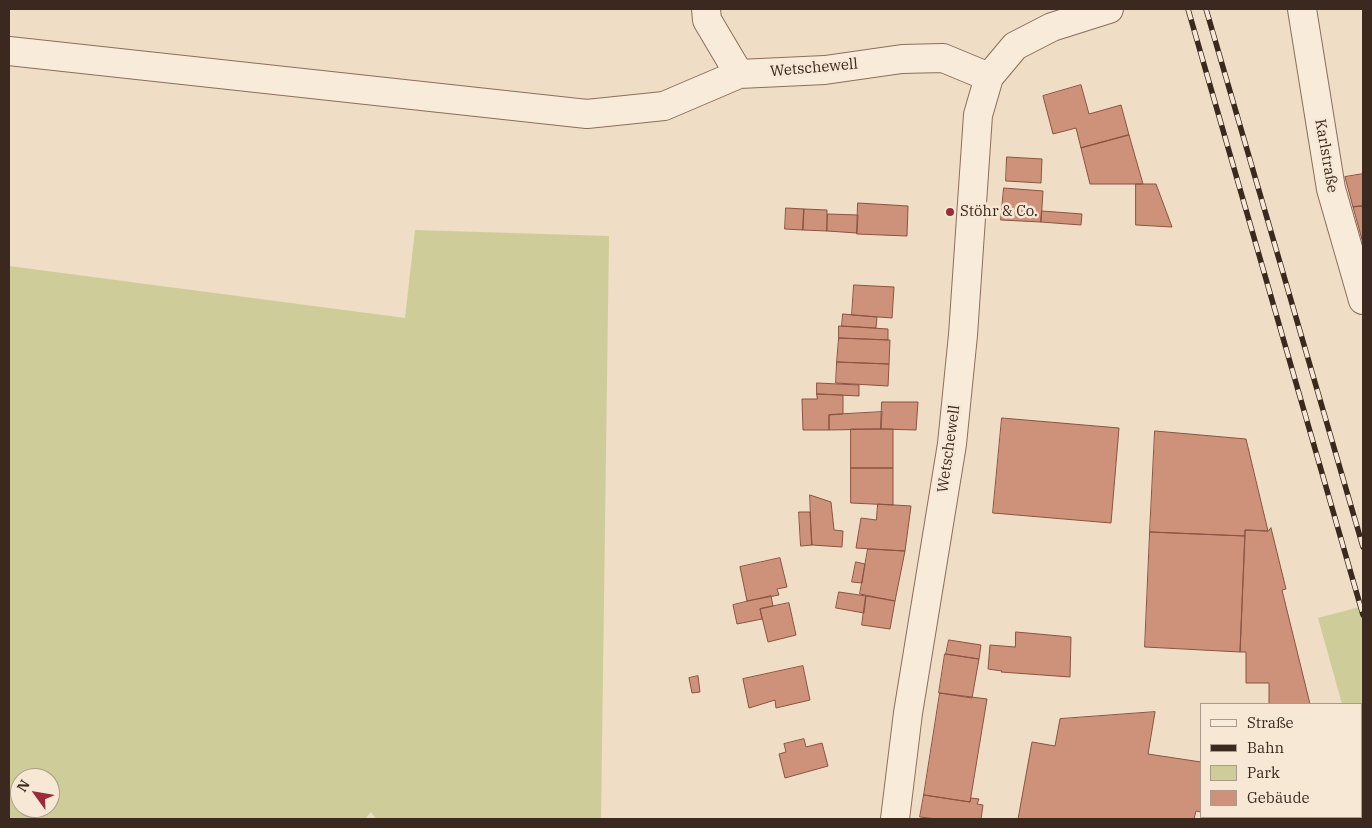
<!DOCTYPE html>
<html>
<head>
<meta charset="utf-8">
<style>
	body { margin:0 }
	#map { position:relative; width:1372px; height:828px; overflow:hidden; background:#efddc5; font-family:"IBM Plex Serif",serif }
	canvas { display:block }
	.frame { position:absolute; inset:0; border:10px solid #3b281f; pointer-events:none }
	.legend { position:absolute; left:1200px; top:703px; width:162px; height:115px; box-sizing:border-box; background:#f6e8d5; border:1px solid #ab9b8c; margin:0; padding:6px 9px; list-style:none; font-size:15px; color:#3b281f }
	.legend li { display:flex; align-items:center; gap:10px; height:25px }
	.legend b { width:25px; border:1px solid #ab9b8c }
	.north { position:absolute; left:10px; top:768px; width:50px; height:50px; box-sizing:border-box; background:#f6e8d5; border:1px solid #ab9b8c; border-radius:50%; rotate:302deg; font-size:14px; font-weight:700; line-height:20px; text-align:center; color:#3b281f }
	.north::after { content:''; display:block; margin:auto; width:18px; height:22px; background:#9b2a3a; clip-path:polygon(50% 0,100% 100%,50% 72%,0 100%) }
</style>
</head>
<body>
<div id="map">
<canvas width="1372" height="828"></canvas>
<div class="frame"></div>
<ul class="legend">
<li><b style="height:6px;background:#f9ebd9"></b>Straße</li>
<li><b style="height:6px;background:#3b281f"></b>Bahn</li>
<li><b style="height:14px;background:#cecd99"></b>Park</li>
<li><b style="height:14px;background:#ce927b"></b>Gebäude</li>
</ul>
<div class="north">N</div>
</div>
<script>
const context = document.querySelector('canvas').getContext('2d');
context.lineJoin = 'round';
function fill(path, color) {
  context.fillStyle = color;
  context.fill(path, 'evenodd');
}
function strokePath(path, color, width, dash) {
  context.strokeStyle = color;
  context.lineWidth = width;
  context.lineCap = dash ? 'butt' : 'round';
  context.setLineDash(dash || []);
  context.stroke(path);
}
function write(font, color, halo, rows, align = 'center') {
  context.font = font + ' "IBM Plex Serif",serif';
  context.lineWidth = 5;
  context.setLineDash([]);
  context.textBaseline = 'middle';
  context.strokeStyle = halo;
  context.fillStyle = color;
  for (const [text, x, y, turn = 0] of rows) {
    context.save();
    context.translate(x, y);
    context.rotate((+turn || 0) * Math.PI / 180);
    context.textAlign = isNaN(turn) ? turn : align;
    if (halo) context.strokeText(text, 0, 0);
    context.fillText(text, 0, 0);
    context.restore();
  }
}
fill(new Path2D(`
	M415,230L609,236L601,819H376L371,812L365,819H9V266L405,318ZM20,778H50V808H20Z
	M1363,606V782L1361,773V704H1342L1318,618Z`), '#cecd99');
const building = new Path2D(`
	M1081,85L1089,114L1121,105L1129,135L1081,148L1076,128L1053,134L1043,96Z
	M1129,135L1143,184H1090L1081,148Z
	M1007,157L1042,159L1041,183L1006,181Z
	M1363,174V206L1353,207L1345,177Z
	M1136,184H1156L1172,227L1136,225Z
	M1004,188L1043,191L1041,222L1001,220Z
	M858,203L908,206L907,236L857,234Z
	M1363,206V243L1353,207Z
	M786,208L804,209L803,230L785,229Z
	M804,209L827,210V231L803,230Z
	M1042,211L1082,214L1081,225L1041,222Z
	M828,214L858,215L857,233L827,231Z
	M854,285L894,287L892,318L852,315Z
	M843,314L877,317L876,328L842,326Z
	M839,326L888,329V340L839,338Z
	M839,338L890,340L889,364L837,362Z
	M837,362L889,364L888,386L836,383Z
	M817,383L859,385V396L817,394Z
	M817,394L843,395V414L829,415V430H803L802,399H817Z
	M882,402H918L916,430L881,429Z
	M882,412L881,429L829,430V415Z
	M1002,418L1119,428L1111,523L993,513Z
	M851,429H893V468H851Z
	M1155,431L1246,439L1268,531L1245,530V536L1150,532Z
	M851,468H893V505L851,503Z
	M810,495L831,502L834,530L843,531L842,547L812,545Z
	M878,504L911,506L905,551L856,548L861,518L876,520Z
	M799,512H810L812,545L801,546Z
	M1271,528L1286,589L1282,590L1310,704H1269V683H1246V652H1240L1245,530L1268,531Z
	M1150,532L1245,536L1240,652L1145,647Z
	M868,549L905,551L895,601L860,594Z
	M780,558L787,587L777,589L779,595L747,601L740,567Z
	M856,562L865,564L862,583L852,582Z
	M839,592L866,596L864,613L836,608Z
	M771,596L773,606L760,609L762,619L737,624L733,605Z
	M866,596L895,601L890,629L862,625Z
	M789,603L796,635L768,642L760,609Z
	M1016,632L1071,637L1070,677L1001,672L1002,671L988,669L990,645L1015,647Z
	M949,640L981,645L979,659L946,654Z
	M945,654L979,659L972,698L939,693Z
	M803,666L810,700L776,708L775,700L749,708L743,679Z
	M698,676L700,692L692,693L689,678Z
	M940,693L987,699L970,802L924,795Z
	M1155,712L1148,754L1201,762V812L1196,811L1194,819H1018L1032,742L1055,746L1060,719Z
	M804,739L806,747L822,743L828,766L785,778L779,754L786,752L784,744Z
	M924,795L970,802L971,798L979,799L977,804L983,805L981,819H936L920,817Z
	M1272,817H1333V819H1272Z`);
fill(building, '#ce927b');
strokePath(building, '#8a5340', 1);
const minor = new Path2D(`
	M706,9L707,20L739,74L825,70L902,59L943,58L989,77
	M1302,9L1331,189L1363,300
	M9,51L587,114L664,106L739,74
	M895,819L908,713L952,444L963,335L978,115L989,77L1015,46L1052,27L1109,9`);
strokePath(minor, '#8b6e5b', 30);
strokePath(minor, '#f9ebd9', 28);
const rail = new Path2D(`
	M1188,9L1363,615
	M1206,9L1363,547`);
strokePath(rail, '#3b281f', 5.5);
strokePath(rail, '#f6e8d5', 4, [11]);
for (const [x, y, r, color] of [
	[950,212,5,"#9b2a3a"]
]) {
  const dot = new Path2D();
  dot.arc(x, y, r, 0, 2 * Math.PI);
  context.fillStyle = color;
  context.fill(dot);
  strokePath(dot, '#f6e8d5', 2);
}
write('15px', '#3b281f', '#f6e8d5', [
	["Wetschewell",814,68,-5],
	["Karlstraße",1326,156,80],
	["Wetschewell",949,449,-82]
]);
write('15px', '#3b281f', '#f6e8d5', [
	["Stöhr & Co.",960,212]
], 'left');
</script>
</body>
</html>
